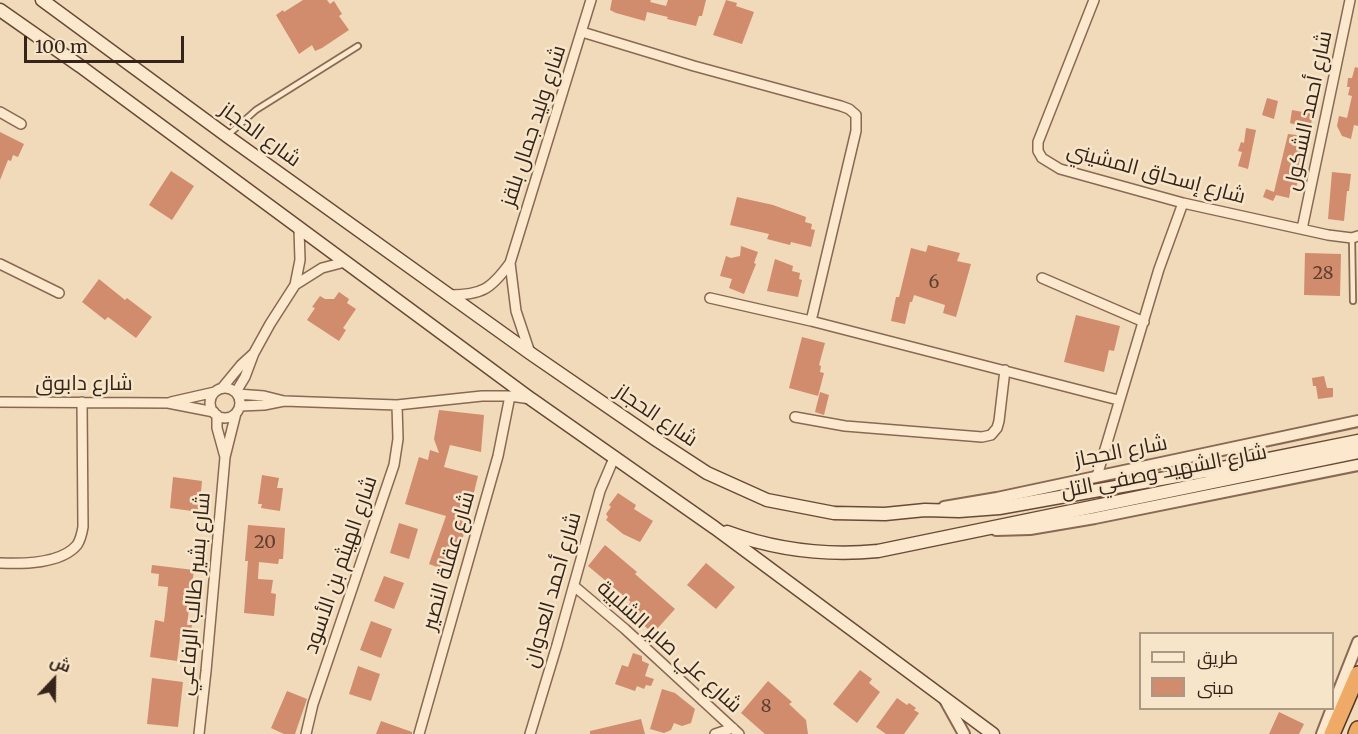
<!DOCTYPE html>
<html>
<head>
<meta charset="utf-8">
<style>
	body { margin:0 }
	#map { position:relative; width:1358px; height:734px; overflow:hidden; background:#f0daba; font-family:Merriweather,Cairo,serif }
	canvas { display:block }
	.legend { position:absolute; left:1139px; top:632px; width:195px; height:78px; box-sizing:border-box; background:#f7e5ca; border:2px solid #aa9884; margin:0; padding:8px 10px; list-style:none; font-size:18px; color:#36241a }
	.legend li { display:flex; align-items:center; gap:12px; height:30px }
	.legend b { width:30px; border:2px solid #aa9884 }
	.north { position:absolute; left:24px; top:650px; width:60px; height:60px; -webkit-text-stroke:4px #f7e5ca; paint-order:stroke; rotate:22deg; font-size:16px; font-weight:700; line-height:24px; text-align:center; color:#36241a }
	.north::after { content:''; display:block; margin:auto; width:21px; height:27px; background:#36241a; clip-path:polygon(50% 0,100% 100%,50% 72%,0 100%) }
	.scale { position:absolute; left:24px; top:36px; width:160px; height:27px; box-sizing:border-box; border:3px solid #36241a; border-top:0; padding-left:8px; font-size:18px; line-height:21px; white-space:nowrap; color:#36241a; -webkit-text-stroke:4px #f7e5ca; paint-order:stroke }
</style>
</head>
<body>
<div id="map">
<canvas width="1358" height="734"></canvas>
<ul class="legend">
<li><b style="height:8px;background:#fbe8cd"></b>طريق</li>
<li><b style="height:16px;background:#d18b6d"></b>مبنى</li>
</ul>
<div class="north">ش</div>
<div class="scale">100 m</div>
</div>
<script>
const context = document.querySelector('canvas').getContext('2d');
context.lineJoin = 'round';
function fill(path, color) {
  context.fillStyle = color;
  context.fill(path, 'evenodd');
}
function strokePath(path, color, width, dash) {
  context.strokeStyle = color;
  context.lineWidth = width;
  context.lineCap = dash ? 'butt' : 'round';
  context.setLineDash(dash || []);
  context.stroke(path);
}
function write(font, color, halo, rows, align = 'center') {
  context.font = font + ' Merriweather,Cairo,serif';
  context.lineWidth = 5;
  context.setLineDash([]);
  context.textBaseline = 'middle';
  context.strokeStyle = halo;
  context.fillStyle = color;
  for (const [text, x, y, turn = 0] of rows) {
    context.save();
    context.translate(x, y);
    context.rotate((+turn || 0) * Math.PI / 180);
    context.textAlign = isNaN(turn) ? turn : align;
    if (halo) context.strokeText(text, 0, 0);
    context.fillText(text, 0, 0);
    context.restore();
  }
}
fill(new Path2D(`
	M303,0H327L330,4L334,1L342,14L339,16L349,30L322,48L315,51L312,45L299,54L276,15L283,10L284,12Z
	M612,0H651L650,2L666,6L668,0H706L702,16H699L696,26L667,19L668,17L647,12L645,21L616,13L610,10Z
	M726,0L737,3L736,6L754,12L742,44L713,35Z
	M1355,67L1358,68V126L1354,125L1351,139L1342,136L1337,126L1339,116L1347,118L1352,96L1348,95L1350,87H1347L1348,78H1352Z
	M1267,98L1278,101L1274,119L1262,115Z
	M1292,110L1313,114L1310,129L1290,123Z
	M1246,128L1256,130L1248,169L1238,166L1242,152L1238,151L1241,142L1244,143Z
	M0,132L24,144L18,157L13,155L11,161L8,160L0,180Z
	M1288,134L1305,136L1298,168L1301,169L1296,188L1291,187L1289,198L1276,195L1273,201L1263,197L1266,189L1274,192Z
	M171,171L194,186L172,220L149,205Z
	M1332,172L1351,174L1349,191H1347L1344,221L1328,219Z
	M737,197L773,205L806,217L805,222L812,224L811,229L815,230L811,247L791,242L790,245L767,239L769,234L730,225Z
	M928,245L960,253L957,261L971,264L956,317L943,313L945,305L914,295L912,302H910L905,324L891,321L896,297H899L911,248L926,252Z
	M741,246L758,252L754,263L756,264L744,294L729,288L732,279L720,276L726,256L731,258L740,256Z
	M1305,253L1341,254L1340,296L1304,295Z
	M775,259L793,266L792,271L800,273L799,279L802,280L798,297L767,291Z
	M99,279L125,300L127,298L152,317L136,338L108,317L105,320L82,302Z
	M339,292L349,299L347,303L356,309L343,328L346,330L339,341L307,320L315,308L312,307L320,296L325,299H334Z
	M1076,315L1120,326L1114,351L1109,350L1104,372L1064,362Z
	M802,337L825,343L819,365L821,366L820,372L824,373L818,396L789,388Z
	M1324,376L1327,388H1333V397L1318,399L1316,386H1313L1312,378Z
	M820,392L829,395L824,415L815,412Z
	M439,410L484,415L481,452L450,445L444,467L478,476L463,537L450,572L429,564L446,516L405,504L419,457L428,460L430,450L439,453L434,439Z
	M262,475L279,478L277,488H283L280,511L261,508L262,504H258Z
	M173,477L202,481L199,512L170,508Z
	M618,493L636,505L634,509L653,521L640,542L623,534L606,520L608,517L606,514L611,507L609,505Z
	M399,523L418,529L409,559L390,553Z
	M248,525L285,528L283,559H279L278,564L259,562L258,579L273,580L271,593L276,594L274,616L244,613L248,561H245Z
	M605,545L637,572L635,574L675,609L656,630L652,626L649,630L625,608L631,602L588,566Z
	M706,563L735,587L716,609L687,585Z
	M152,565L194,570L187,625H192L190,639L180,638L177,661L150,657L155,620L164,622L168,587L158,586L159,574L151,573Z
	M384,576L404,583L394,609L374,601Z
	M371,621L392,629L381,658L360,650Z
	M633,653L642,656V661L649,664L645,676L654,679L651,686L646,685L644,689L637,686L635,691L615,684L622,665L628,667Z
	M358,666L380,674L371,701L349,694Z
	M860,670L872,679L869,683L880,692L857,723L833,704Z
	M152,678L183,682L178,727L147,724Z
	M768,681L792,702L789,704L806,720L808,734H765L741,713Z
	M662,689L675,693L695,709L691,723L682,726L674,723L671,730L664,733L650,729Z
	M287,691L307,699L295,734H284L271,728Z
	M897,698L907,705L909,703L916,708L914,710L919,713L904,734H886L876,727Z
	M1279,712L1304,724L1299,734H1269Z
	M641,719L645,734H590V731Z
	M381,721L412,732V734H376Z`), '#d18b6d');
const service = new Path2D(`
	M227,136L256,110L358,46
	M1352,238L1353,301`);
const minor = new Path2D(`
	M1094,0L1038,142V151L1042,158L1060,169L1183,203L1328,235L1352,238L1358,236
	M582,32L694,66L841,106L849,109L856,115V131L811,321
	M0,112L21,124
	M1302,229L1350,0
	M510,263L516,311L530,353
	M0,264L59,293
	M1042,278L1144,322
	M295,285L322,268L345,262
	M450,295C482,295 491,289 510,263L591,0
	M710,298L811,321L1118,400
	M222,388L241,365L253,354
	M210 403a15 15 0 1 1 30 0a15 15 0 1 1-30 0Z
	M236,392L245,377L254,353L270,324L295,285L300,260L299,229
	M237,394L264,396L284,401L397,405L482,396H510L531,399
	M0,402L168,403L214,412
	M171,402L215,392
	M240,406L264,405L284,401
	M217,415V428L225,457
	M795,417L845,426L982,437L991,435L997,428L999,421L1005,370
	M1097,476L1159,269L1183,203
	M0,563C23,564 61,564 77,545C81,539 82,533 83,527L82,402
	M574,586L625,629L739,734
	M199,734L206,671L225,457L236,413
	M306,734L313,704L394,465L398,439L397,405
	M419,734L498,456L510,396
	M530,734L557,645L600,491L614,458
	M715,734L733,728`);
const tertiary = new Path2D(`
	M944,507L997,498L1358,421
	M996,530L1030,529L1095,518L1358,465
	M944,698L964,734
	M1332,708L1358,642
	M1322,734L1332,708`);
const secondary = new Path2D(`
	M42,0L227,136L530,353L658,441L707,473L767,500L834,513L885,514L925,510L959,511L999,508L1244,464L1358,441
	M0,10L80,66L531,399L715,528L993,734
	M727,532C776,550 826,556 878,551L1358,452`);
const trunk = new Path2D(`
	M1332,734L1358,674
	M1356,734L1358,729`);
strokePath(service, '#886954', 8);
strokePath(minor, '#886954', 12);
strokePath(tertiary, '#886954', 14);
strokePath(secondary, '#694a37', 15);
strokePath(trunk, '#553829', 18);
strokePath(service, '#fbe8cd', 4.5);
strokePath(minor, '#fbe8cd', 9);
strokePath(tertiary, '#fbe8cd', 10);
strokePath(secondary, '#fbe8cd', 12);
strokePath(trunk, '#f0aa68', 15);
write('18px', '#5d3e2f', null, [
	["28",1323,274],
	["6",934,283],
	["20",265,543],
	["8",766,707]
]);
write('21px', '#36241a', '#f7e5ca', [
	["شارع أحمد الشكول",1309,111,-78],
	["شارع وليد جمال بلقز",534,126,-72],
	["شارع الحجاز",260,135,36],
	["شارع إسحاق المشيني",1156,174,15],
	["شارع دابوق",84,384],
	["شارع الحجاز",656,416,34],
	["شارع الحجاز",1121,452,-11],
	["شارع الشهيد وصفي التل",1164,472,-11],
	["شارع عقلة النصير",449,561,-74],
	["شارع الهيثم بن الأسود",341,565,-71],
	["شارع أحمد العدوان",553,590,-74],
	["شارع بشير طالب الرفاعي",195,594,-85],
	["شارع علي صابر الشلبية",669,647,42]
]);
</script>
</body>
</html>
